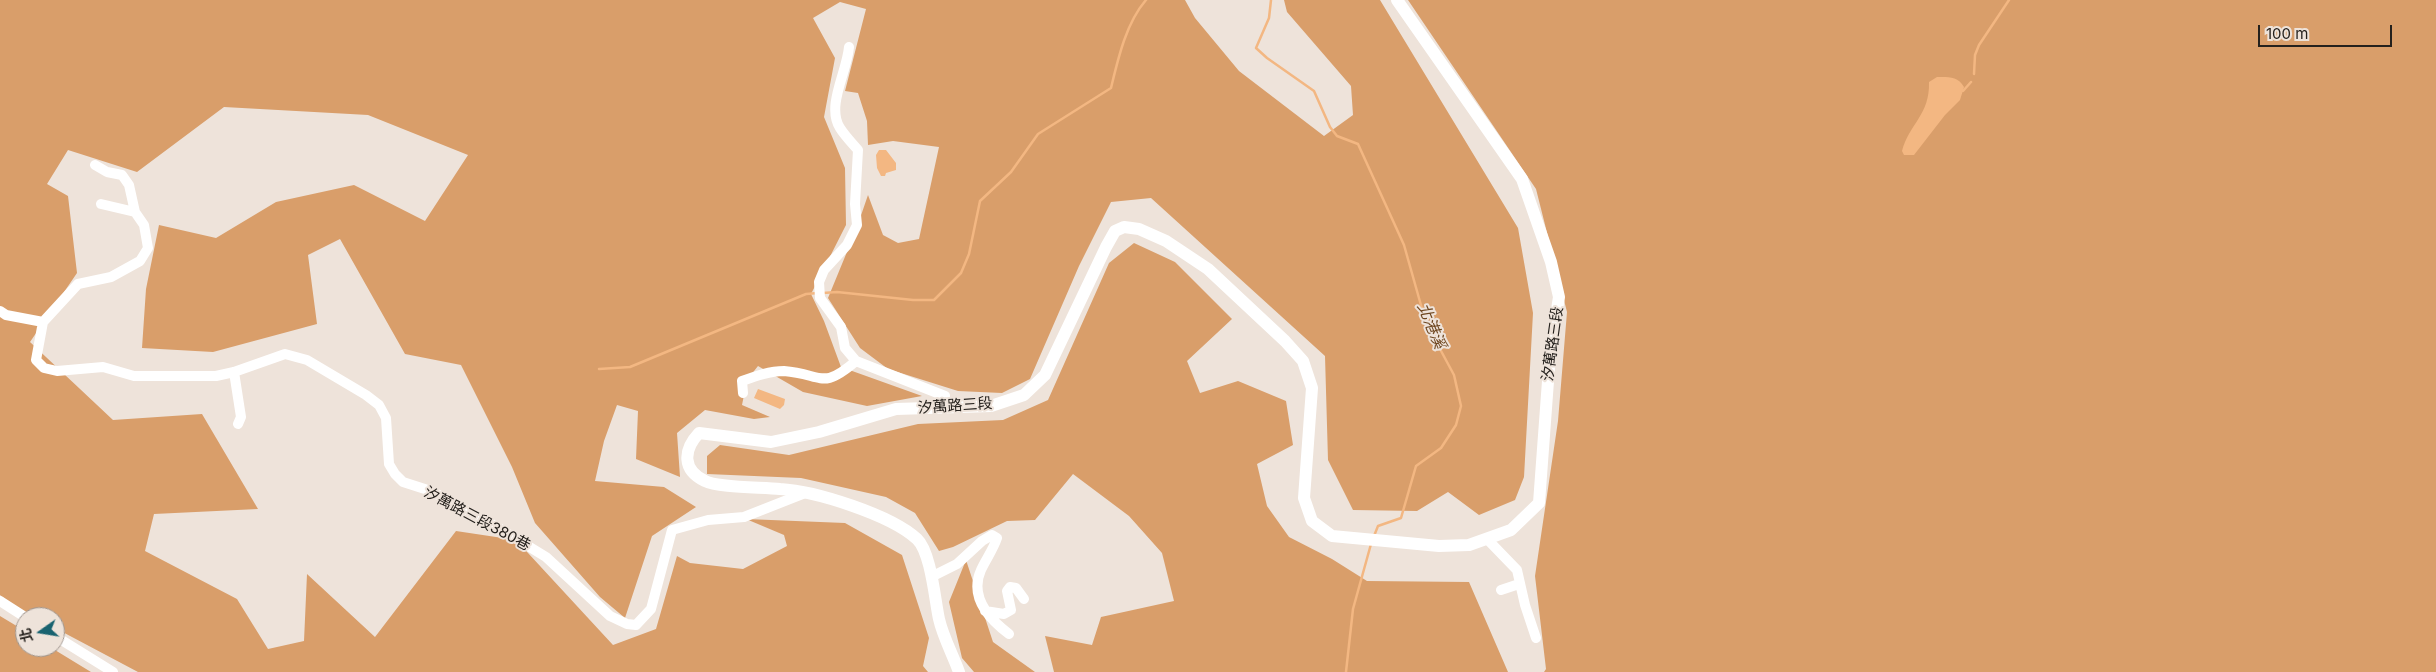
<!DOCTYPE html>
<html>
<head>
<meta charset="utf-8">
<style>
	body { margin:0 }
	#map { position:relative; width:2436px; height:672px; overflow:hidden; background:#eee3da; font-family:Inter,"Noto Sans TC",sans-serif }
	canvas { display:block }
	.north { position:absolute; left:15px; top:607px; width:50px; height:50px; box-sizing:border-box; background:#eee3da; border:1px solid #9e958e; border-radius:50%; rotate:257deg; font-size:14px; font-weight:700; line-height:20px; text-align:center; color:#25211d }
	.north::after { content:''; display:block; margin:auto; width:18px; height:22px; background:#196370; clip-path:polygon(50% 0,100% 100%,50% 72%,0 100%) }
	.scale { position:absolute; left:2258px; top:25px; width:134px; height:22px; box-sizing:border-box; border:2px solid #25211d; border-top:0; padding-left:6px; font-size:15px; line-height:18px; white-space:nowrap; color:#25211d; -webkit-text-stroke:4px #eee3da; paint-order:stroke }
</style>
</head>
<body>
<div id="map">
<canvas width="2436" height="672"></canvas>
<div class="north">北</div>
<div class="scale">100 m</div>
</div>
<script>
const context = document.querySelector('canvas').getContext('2d');
context.lineJoin = 'round';
function fill(path, color) {
  context.fillStyle = color;
  context.fill(path, 'evenodd');
}
function strokePath(path, color, width, dash) {
  context.strokeStyle = color;
  context.lineWidth = width;
  context.lineCap = dash ? 'butt' : 'round';
  context.setLineDash(dash || []);
  context.stroke(path);
}
function write(font, color, halo, rows, align = 'center') {
  context.font = font + ' Inter,"Noto Sans TC",sans-serif';
  context.lineWidth = 4;
  context.setLineDash([]);
  context.textBaseline = 'middle';
  context.strokeStyle = halo;
  context.fillStyle = color;
  for (const [text, x, y, turn = 0] of rows) {
    context.save();
    context.translate(x, y);
    context.rotate((+turn || 0) * Math.PI / 180);
    context.textAlign = isNaN(turn) ? turn : align;
    if (halo) context.strokeText(text, 0, 0);
    context.fillText(text, 0, 0);
    context.restore();
  }
}
fill(new Path2D(`
	M0,0H1185L1195,18L1239,71L1324,136L1353,115L1351,86L1287,12L1284,0H1380L1518,228L1533,313L1524,477L1515,500L1479,515L1448,492L1417,511L1353,510L1328,460L1325,356L1151,198L1111,202L1079,266L1030,379L1002,393L958,391L888,369L860,348L828,298L856,230L868,195L883,235L898,243L919,239L939,147L893,141L868,145L867,121L858,93L845,91L866,9L840,2L813,18L835,58L824,117L845,168L846,225L811,294L824,321L841,367L922,396L867,406L803,392L758,366L747,380L742,405L770,417L754,419L705,410L677,433L680,477L636,459L638,411L617,405L604,441L595,481L664,487L696,507L652,536L625,618L600,597L535,523L512,467L461,365L405,354L340,239L308,255L317,324L213,352L142,348L146,289L159,225L216,238L276,202L354,185L425,221L468,155L368,115L224,107L137,172L68,150L47,184L68,196L77,273L30,342L113,420L202,414L258,509L154,514L145,551L237,599L268,649L304,641L307,574L375,637L456,531L516,540L613,645L656,629L677,556L690,563L743,569L787,546L784,535L746,519L845,523L902,555L929,638L923,666L928,672H138L55,628V617C27,617 22,612 0,595Z
	M1408,0H2436V672H1544L1546,669L1535,576L1558,421L1567,312L1536,189Z
	M1134,243L1175,262L1232,319L1187,361L1200,393L1238,381L1286,401L1293,445L1257,464L1267,506L1289,537L1332,559L1367,581L1469,582L1508,672H1054L1045,636L1092,645L1101,617L1174,601L1162,553L1129,516L1073,474L1035,520L1007,521L953,547L939,551L915,513L886,497L801,478L707,474V456L720,445L789,455L918,424L1003,420L1048,400L1109,263Z
	M966,560L993,642L1035,672H974L962,658L949,602Z
	M0,616L25,631V647H50L91,672H0Z`), '#d99e6a');
fill(new Path2D(`
	M1937,77C1948,77 1958,76 1964,87L1960,100L1945,115L1914,155H1904L1902,151C1909,124 1930,115 1929,82Z
	M879,150H886L896,163V170L886,173L885,176H881L877,168L876,155Z
	M758,389L785,399L784,405L780,409L754,398Z`), '#f3b782');
strokePath(new Path2D(`
	M1271,0L1269,18L1256,48L1267,58L1314,91L1330,127L1337,136L1358,144L1404,245L1426,323L1454,375L1461,406L1456,425L1441,448L1416,466L1401,518L1378,526L1374,536
	M1974,74L1975,55L1979,45L2009,0
	M1963,91L1971,82
	M823,293L837,292L913,300H934L961,273L969,254L980,201L1011,172L1038,134L1111,88C1118,59 1126,23 1146,0
	M599,369L630,367L806,294L818,293
	M1346,672L1353,609L1371,544`), '#f3b782', 2.5);
strokePath(new Path2D(`
	M849,47C847,72 826,106 840,128C845,136 852,143 858,150L855,204L857,225L847,245L824,270L819,282L820,298L841,327L845,348L856,361L945,396V409
	M95,165L107,172L122,175L129,185L135,212
	M0,311L6,315L43,322L36,360L44,368L57,371L103,367L134,376H216L234,372L285,354L307,360L366,395L379,405L386,418L389,464L395,474L403,482L431,491L497,527L546,557L610,616L627,624L636,625L651,609L672,530L708,520L744,517L805,493
	M43,322L78,284L111,277L140,261L148,248L144,225L135,212L101,204
	M234,372L241,417L238,424
	M743,393L742,381C756,376 770,371 784,371C823,374 821,391 856,361
	M1487,539L1517,570L1525,605L1536,638
	M933,576L957,564L982,541L992,535L997,538C993,550 986,559 981,570C969,597 989,619 1009,634
	M1501,590L1519,584
	M0,601L25,617
	M985,611L1004,614L1011,610L1007,591L1010,587L1016,588L1024,599
	M55,636L113,672`), '#fff', 10);
strokePath(new Path2D(`
	M959,672C953,655 943,637 939,619C935,601 931,552 917,539C891,515 816,491 780,489C764,487 718,488 705,481C682,470 683,450 699,433L771,442L819,432L896,409L991,406L1024,395L1045,375L1106,247L1115,231L1124,227L1139,229L1166,241L1208,269L1285,341L1303,361L1312,388L1304,498L1312,521L1332,536L1439,546L1469,545L1511,530L1539,503L1550,354L1559,297L1551,262L1522,179L1397,0`), '#fff', 12);
write('15px', '#25211d', '#eee3da', [
	["汐萬路三段",1553,344,-82],
	["汐萬路三段",955,406,-4],
	["汐萬路三段380巷",477,519,28]
]);
write('italic 16px', '#6e461f', '#eee3da', [
	["北港溪",1431,326,67]
]);
</script>
</body>
</html>
